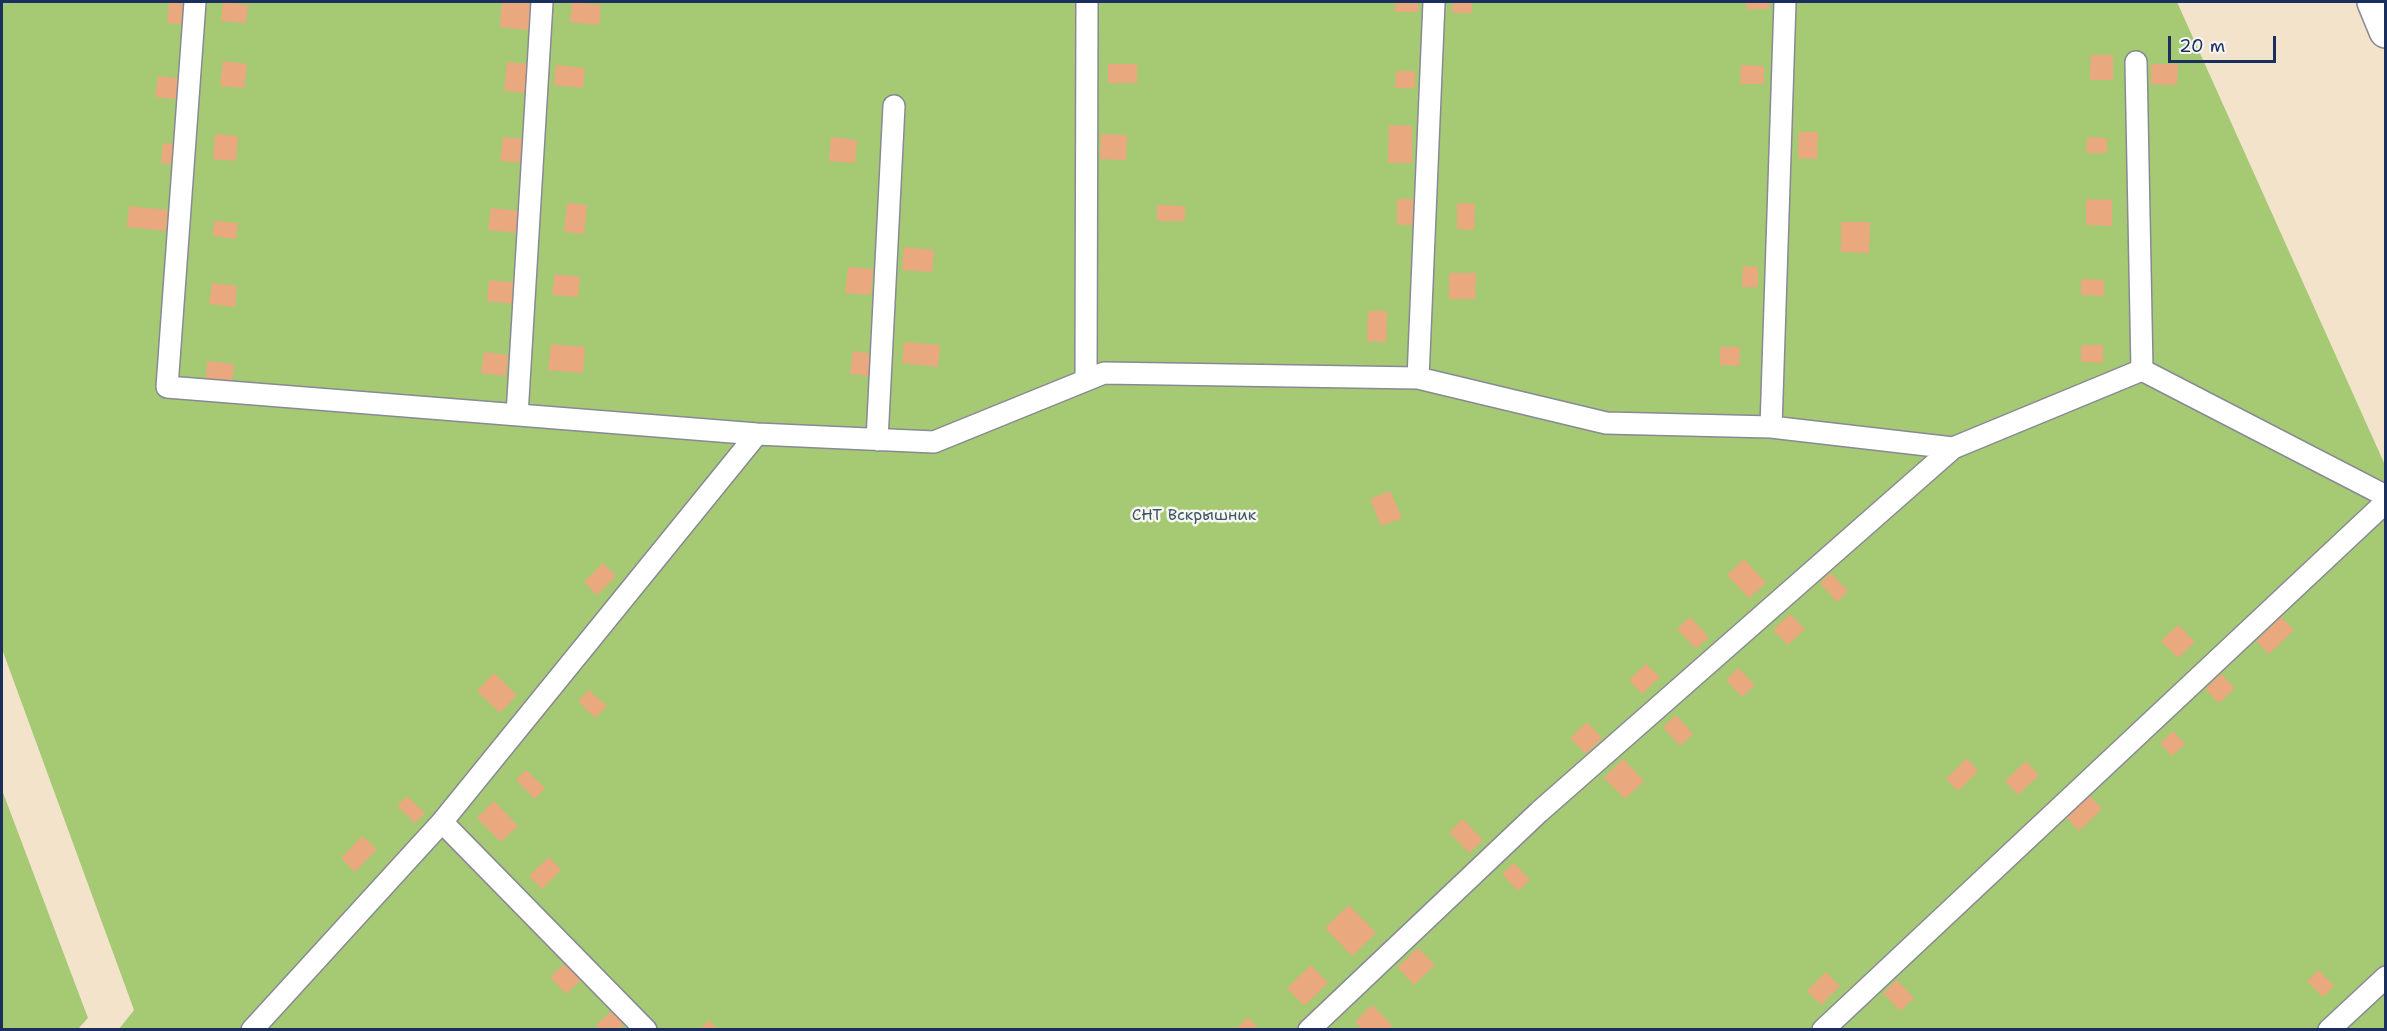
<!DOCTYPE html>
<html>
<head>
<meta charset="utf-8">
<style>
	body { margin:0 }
	#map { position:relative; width:2387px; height:1031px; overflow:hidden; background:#f3e3cb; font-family:"Shantell Sans",sans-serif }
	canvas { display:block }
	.frame { position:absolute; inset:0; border:3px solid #1b2f5e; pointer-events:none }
	.scale { position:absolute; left:2168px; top:36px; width:108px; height:27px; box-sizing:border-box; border:3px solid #1b2f5e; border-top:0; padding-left:8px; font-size:18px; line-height:21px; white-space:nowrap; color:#1b2f5e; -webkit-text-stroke:4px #f6f6f2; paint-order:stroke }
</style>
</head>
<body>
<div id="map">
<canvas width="2387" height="1031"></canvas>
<div class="frame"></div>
<div class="scale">20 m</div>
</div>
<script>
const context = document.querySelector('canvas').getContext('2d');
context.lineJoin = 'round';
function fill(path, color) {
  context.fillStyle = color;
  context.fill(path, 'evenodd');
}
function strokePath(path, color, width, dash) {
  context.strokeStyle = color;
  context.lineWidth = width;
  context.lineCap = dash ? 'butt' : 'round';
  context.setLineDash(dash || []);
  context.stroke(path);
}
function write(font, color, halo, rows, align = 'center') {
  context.font = font + ' "Shantell Sans",sans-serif';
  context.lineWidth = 5;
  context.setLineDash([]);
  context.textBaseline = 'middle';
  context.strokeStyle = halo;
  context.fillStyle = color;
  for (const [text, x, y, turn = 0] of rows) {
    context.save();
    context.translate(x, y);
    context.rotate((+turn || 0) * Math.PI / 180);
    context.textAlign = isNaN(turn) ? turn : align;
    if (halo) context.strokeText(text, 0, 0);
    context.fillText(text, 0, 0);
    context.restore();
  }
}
fill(new Path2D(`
	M2,2H2177L2385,465V1029H119L134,1010L2,649Z
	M2,790L88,1018L78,1029H2Z`), '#a6ca74');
fill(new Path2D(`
	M169,2L191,5L189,25L167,23Z
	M223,2L248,5L246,23L221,21Z
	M502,2H538L535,31L500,27Z
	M572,2L601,5L599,25L570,22Z
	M1395,2H1418V12H1395Z
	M1453,2H1472V13H1452Z
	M1746,2H1770L1769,9H1746Z
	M2091,55H2113V80H2090Z
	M223,61L247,64L244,88L220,86Z
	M507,62L531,64L528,93L504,91Z
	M1108,64H1137V83H1108Z
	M2151,64H2178L2177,85L2151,84Z
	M556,65L585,68L583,88L554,85Z
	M1741,65L1764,66V84H1740Z
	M1396,71H1415V88H1395Z
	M158,76L186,79L184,100L155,97Z
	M1389,125L1412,126V163H1388Z
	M1799,132H1818L1817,159L1798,158Z
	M215,134L238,136L236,161L213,159Z
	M1101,134L1127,135L1126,160L1100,159Z
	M503,137L526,139L523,163L500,161Z
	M831,137L857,140L855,163L829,161Z
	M2087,137L2107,138V153H2086Z
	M163,143L183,145L181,165L161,163Z
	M1397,199H1413V225H1397Z
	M2086,199L2112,200V226L2086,225Z
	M567,203L587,205L584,234L564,232Z
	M1457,203L1475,204L1474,230L1457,229Z
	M1157,205L1185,206V221H1157Z
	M129,206L168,210L166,231L127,227Z
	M491,208L520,211L518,233L488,230Z
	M214,221L238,223L236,239L213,236Z
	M1841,222H1870L1869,253L1841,252Z
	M904,247L934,250L932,272L902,270Z
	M1743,266L1758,267V287H1742Z
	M848,267L873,269L871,295L845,293Z
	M1449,273H1476L1475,299H1449Z
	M555,274L580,277L578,297L552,295Z
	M2081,279L2104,280V296L2081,295Z
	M489,280L518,283L515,304L487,301Z
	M212,283L237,286L235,307L209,304Z
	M1368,311H1387L1386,342L1367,341Z
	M904,342L940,345L938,367L902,363Z
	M551,344L585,347L583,373L548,370Z
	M2081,345H2103V363L2081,362Z
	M1720,347H1740L1739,366L1720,365Z
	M853,351L872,354L870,376L850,374Z
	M484,352L508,355L506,376L481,373Z
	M207,361L234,364L232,382L206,379Z
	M1390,491L1402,518L1381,526L1370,499Z
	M1744,559L1766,583L1749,598L1727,575Z
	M603,563L616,576L597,595L584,582Z
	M1831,573L1848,591L1837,602L1820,583Z
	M1790,614L1805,629L1788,645L1773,630Z
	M1690,617L1709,637L1696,649L1677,629Z
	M2281,617L2294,630L2269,654L2256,641Z
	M2178,625L2195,642L2178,658L2161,641Z
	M1646,664L1660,677L1642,694L1629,680Z
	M1738,668L1755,685L1742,697L1726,680Z
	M494,673L517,695L500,713L477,691Z
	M2221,674L2235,688L2219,703L2205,689Z
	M589,690L607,706L595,718L578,701Z
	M1676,715L1693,734L1680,746L1663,727Z
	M1587,722L1602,738L1586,754L1570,738Z
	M2173,731L2185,744L2172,756L2160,743Z
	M1967,758L1978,771L1958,791L1946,779Z
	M1623,759L1644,781L1625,799L1604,778Z
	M2026,761L2039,775L2018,795L2005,781Z
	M526,770L545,788L535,799L516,780Z
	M2088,794L2102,809L2079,831L2065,816Z
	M407,796L425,813L415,823L397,806Z
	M494,801L518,826L501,842L477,818Z
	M1463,819L1483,840L1469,853L1449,832Z
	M362,836L377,849L355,872L341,858Z
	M549,857L561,870L542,889L529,876Z
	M1514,863L1530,880L1518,891L1502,874Z
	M1349,905L1376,933L1352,956L1325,928Z
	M1418,948L1435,965L1414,985L1398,967Z
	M568,961L583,978L566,994L550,977Z
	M1311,965L1328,983L1304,1006L1287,988Z
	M2319,970L2334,986L2323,997L2307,981Z
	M1826,972L1840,986L1821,1005L1807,991Z
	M1897,980L1914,998L1900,1011L1883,993Z
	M1372,1005L1392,1025L1388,1030H1362L1355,1022Z
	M613,1010L625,1023L618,1030H600L596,1025Z
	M1248,1017L1260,1030H1235Z
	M709,1020L718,1030H699Z`), '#e9a87e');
const service = new Path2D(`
	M195,2L167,387L757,434L934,442L1104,373L1418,378L1606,423L1771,427L1953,448L2142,370L2386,496
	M2136,62L2142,370
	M1418,378L1434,2
	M1086,380L1087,2
	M517,415L542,2
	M1771,427L1785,2
	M877,440L894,106
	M442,822L646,1030
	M252,1030L442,822L757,434
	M1309,1030L1539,812L1953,448
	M1823,1030L2386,502
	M2329,1030L2386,977`);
const secondary = new Path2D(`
	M2374,2L2386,31`);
strokePath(service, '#878994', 24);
strokePath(secondary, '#878994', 36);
strokePath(service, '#fff', 21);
strokePath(secondary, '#fff', 33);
write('16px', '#3e5664', '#f6f6f2', [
	["СНТ Вскрышник",1194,516]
]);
</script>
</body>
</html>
